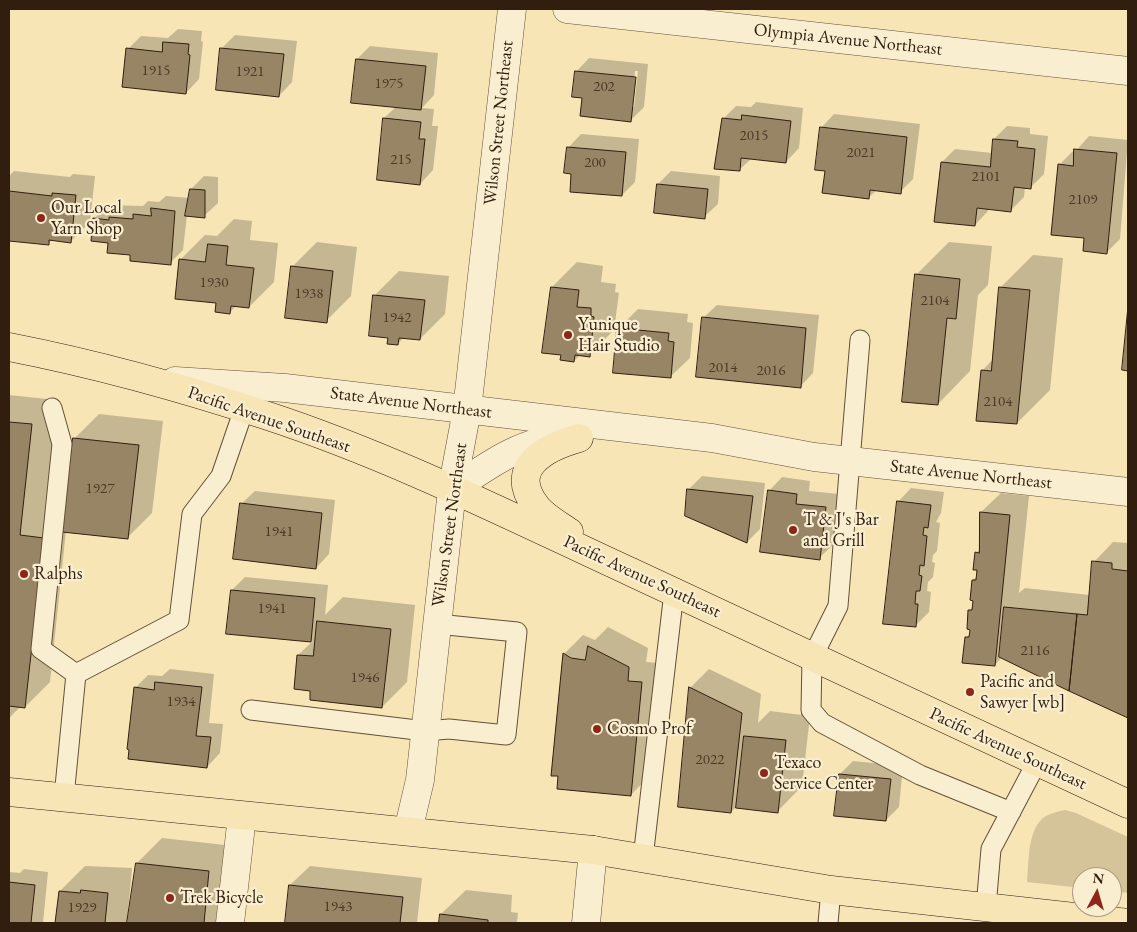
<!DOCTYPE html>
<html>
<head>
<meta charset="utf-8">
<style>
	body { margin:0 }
	#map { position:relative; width:1137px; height:932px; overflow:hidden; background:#f7e5b6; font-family:"EB Garamond",serif }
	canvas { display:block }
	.frame { position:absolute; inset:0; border:10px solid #311e0f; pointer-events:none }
	.north { position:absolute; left:1072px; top:867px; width:50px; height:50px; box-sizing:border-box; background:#faeed0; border:1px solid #aa9b83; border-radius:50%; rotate:6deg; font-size:14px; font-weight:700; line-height:20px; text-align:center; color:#311e0f }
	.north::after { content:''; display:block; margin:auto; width:18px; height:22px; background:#8f2418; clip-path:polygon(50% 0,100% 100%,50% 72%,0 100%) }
</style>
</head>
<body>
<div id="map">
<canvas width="1137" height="932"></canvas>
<div class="frame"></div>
<div class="north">N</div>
</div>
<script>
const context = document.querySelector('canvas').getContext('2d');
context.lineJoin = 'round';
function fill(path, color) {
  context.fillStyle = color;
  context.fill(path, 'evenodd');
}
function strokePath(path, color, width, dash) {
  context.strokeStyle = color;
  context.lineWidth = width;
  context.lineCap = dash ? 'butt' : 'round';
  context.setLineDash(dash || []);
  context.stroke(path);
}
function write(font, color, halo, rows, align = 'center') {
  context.font = font + ' "EB Garamond",serif';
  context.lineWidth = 4.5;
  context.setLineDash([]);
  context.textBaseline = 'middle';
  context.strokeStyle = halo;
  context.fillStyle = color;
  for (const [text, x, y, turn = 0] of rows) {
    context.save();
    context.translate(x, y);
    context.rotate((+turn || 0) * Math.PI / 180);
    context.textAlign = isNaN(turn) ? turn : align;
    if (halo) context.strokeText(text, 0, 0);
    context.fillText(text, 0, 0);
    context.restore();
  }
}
fill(new Path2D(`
	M1065,810L1076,813L1128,837V893L1112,891V877H1082V888L1027,882C1029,863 1027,827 1046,816C1052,813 1059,811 1065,810Z`), '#d5c39a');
fill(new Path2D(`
	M178,29L202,31L201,41L203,42L199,79L186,93L128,49L141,36L168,38Z
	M235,35L297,41L292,82L279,96L218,89L222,48Z
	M370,46L438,53L434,95L422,108L434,109L432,126H438L433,170L420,184L384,118L397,106L357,59Z
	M589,58L648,64L644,107L631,120L583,97L576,72ZM635,71H638L634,107H631Z
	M756,102L803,108L799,148L786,162L752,158L739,170L723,119L736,106L751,107Z
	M834,114L920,124L913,179L900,192L877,190L869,197L826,170L821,128Z
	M1007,126L1030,128V134L1048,136L1044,174L1030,188L1025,187L1024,197L1011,210L989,208L988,211L975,225L942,162L955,149L992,153L994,139Z
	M581,134L639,139L635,182L622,195L573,173L568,148Z
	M1089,136L1128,140L1120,239L1107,252L1085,237L1059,165L1072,152H1075Z
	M14,171L70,177L73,174L95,176L90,222L71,241L53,239L48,244L9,240V176Z
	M671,171L720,176L718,204L704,217L658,184Z
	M204,176L218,177V203L204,216L187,215L183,250L170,263L131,254L109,242L94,219L107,205L143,206L148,201L159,202L166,196L189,198L191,189Z
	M234,219L252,221L250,240L278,243L274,282L249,307L237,305L230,312L217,302L180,260L205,235L217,236Z
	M317,242L357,247L351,296L326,321L292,267Z
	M949,242L992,246L988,285L978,295L970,371L938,404L916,275Z
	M1033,255L1063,258L1050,390L1017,423L982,371L993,359L1000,288Z
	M577,262L603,266L601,282L616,284L615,292L619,293L614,330L589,355L581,354L574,361L562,354L552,287Z
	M399,271L449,276L445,314L420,339L404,337L398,344L374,296Z
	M717,305L819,315L813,373L800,387L703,318Z
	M638,309L688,314L687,322L693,323L690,358L670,377L618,329Z
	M9,395L57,400L45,510L66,513L74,439L99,414L163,421L152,513L127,538L66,531L50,682L25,707L21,706L9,718Z
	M702,476L765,483L760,529L747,542L686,515L689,489Z
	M782,477L810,481L809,491L839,494L833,545L819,558L769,491Z
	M911,488L944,492L941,513L936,522L940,523L937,551L933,555L932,562L935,563L933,577L928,582L927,591L931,592L929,612L915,626L898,502Z
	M255,491L335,500L329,554L316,568L241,504Z
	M1001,493L1029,496L1019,593L1025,588L1090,595L1094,562L1113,542L1128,543V717L1002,657L995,665L966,638L971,633L970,610L974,606L973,580L978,575L976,553L980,549L981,512Z
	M245,577L328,585L325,615L343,597L415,605L407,682L382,707L312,690L298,655L313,641L228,633L232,590Z
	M608,627L648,648L646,662L661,663L650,775L631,795L564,654L583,635L595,640Z
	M170,669L214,674L209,723L223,724L220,753L207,767L135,688L148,675L162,676Z
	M709,669L761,694L758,723L770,711L810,716L802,786L778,811L738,805L731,812L690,688Z
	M853,761L903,766L899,807L886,820L840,774Z
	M162,838L234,846L219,923H129L137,863Z
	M85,866L132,868L127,923H56L60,891Z
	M310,866L422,878L417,923H286L290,885Z
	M24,869L48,872L43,923H9V872L20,873Z
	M466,890L512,895L511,912L518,913L517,923H440L441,914Z`), '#0003');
const building = new Path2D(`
	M163,42L189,44L188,54L190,55L186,94L122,87L126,48L162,52Z
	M220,48L284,54L279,97L216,90Z
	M356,59L426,66L421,110L351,103Z
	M575,71L636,77L631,122L580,116L582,98L572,97Z
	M742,115L791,121L786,163L741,158L740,171L714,169L722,118L741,120Z
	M383,118L421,122L419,139H425L420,185L377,180Z
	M820,127L907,137L901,194L870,190L869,199L822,193L825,171L815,170Z
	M993,139L1018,141L1017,147L1035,149L1031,189L1014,187L1011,212L977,208L975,226L934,222L941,162L990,167Z
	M567,147L626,152L622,196L570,192L571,174L564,173Z
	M1074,149L1117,153L1107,254L1083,251L1084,238L1051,235L1058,164L1073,166Z
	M657,184L708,189L705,219L654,213Z
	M190,189L205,190V218L185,216Z
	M9,191L52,196V193L76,195L71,243L49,240V245L9,241Z
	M151,208L175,211L171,265L130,261V255L107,253L108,243L91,241L93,218L109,220V217L133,219V214L151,216Z
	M208,244L228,246L226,265L254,268L249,308L231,306L230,314L215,312L216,303L175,299L179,259L205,262Z
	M291,266L333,271L327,323L285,318Z
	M915,274L960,279L956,319L947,318L938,405L902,402Z
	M551,287L579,290L577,307L591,308V316L594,317L590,357L575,355L574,362L560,360L561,355L542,353Z
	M999,287L1030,290L1017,424L976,421L981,370L991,371Z
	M373,295L425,300L420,340L399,338L398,345L387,344L388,338L369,336Z
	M1128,307V371L1122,370Z
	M702,317L806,328L801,388L696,377Z
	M617,328L669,333L668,341L674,342L671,378L613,373Z
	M9,422L32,424L20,535L44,538L25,708L9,706Z
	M73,438L139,445L128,539L62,532Z
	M687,489L753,496L747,543L685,516Z
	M768,490L797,494L796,504L826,507L820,560L760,552Z
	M897,501L931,505L928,528L924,527L923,535L927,536L924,566L920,565L919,575L922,576L920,591H916L915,604H918L916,627L883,624Z
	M240,503L322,513L316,569L233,559Z
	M980,512L1010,515L995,666L962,663L965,637H969L970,630L967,629L968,610H972L973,601L970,600L972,580H976L977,570H973L975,552L979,553Z
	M1092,561L1112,563V569L1128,571V718L1069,691L1077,614L1087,615Z
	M231,590L315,598L311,642L226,634Z
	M1004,607L1077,614L1069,691L999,657Z
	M317,621L391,629L382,708L310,700V691L294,689L297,655L313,656Z
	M588,646L629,667L628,681L642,682L631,796L557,789L558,776H551L563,653L571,658L585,660Z
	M155,682L202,687L196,736L211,737L207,768L128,759L129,750L127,749L134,687L154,690Z
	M689,687L742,713L731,813L678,807Z
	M744,736L786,740L778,813L736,808Z
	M839,774L891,779L886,821L834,816Z
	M136,863L209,871L204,923H127Z
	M9,882L35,885L31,923H9Z
	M289,885L403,897L400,923H285Z
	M81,890L108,893L105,923H55L59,891L80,893Z
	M440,914L488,920V923H439Z`);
fill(building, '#988566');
strokePath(building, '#311e0f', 1);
const service = new Path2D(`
	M860,340L838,606L812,658L811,710L822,723L920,775L1011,812
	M52,408L62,444L41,649L76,674
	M251,710L425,731L449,729L506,735L517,632L437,624
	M64,797L76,674L179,620L192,514L221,476L244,409
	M643,858L674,592
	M986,907L991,849L1037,762
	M828,923L831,890`);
const minor = new Path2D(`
	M567,9L1128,71
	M408,831L420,780L452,490L467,410L512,9
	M230,923L242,816
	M586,923L593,850`);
const tertiary = new Path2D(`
	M175,381L285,388L712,438L814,457L1128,492
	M452,490C488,465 525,438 570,438`);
const primary = new Path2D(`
	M9,347C96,364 183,388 268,416C393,457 512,517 631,572C797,649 962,728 1128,804
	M569,532C559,525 543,516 536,506C506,467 547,447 579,438
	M9,792L593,850L831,890L1128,923`);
strokePath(service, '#625039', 21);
strokePath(minor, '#625039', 29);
strokePath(tertiary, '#625039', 29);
strokePath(primary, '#311e0f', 29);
strokePath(service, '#faeed0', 19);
strokePath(minor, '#faeed0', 28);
strokePath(tertiary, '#faeed0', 28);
strokePath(primary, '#f7e5b6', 28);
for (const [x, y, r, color] of [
	[41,218,5,"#8f2418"],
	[568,335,5,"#8f2418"],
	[793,530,5,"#8f2418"],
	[24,574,5,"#8f2418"],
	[970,692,5,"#8f2418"],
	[597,729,5,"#8f2418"],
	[764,773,5,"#8f2418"],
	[170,898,5,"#8f2418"]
]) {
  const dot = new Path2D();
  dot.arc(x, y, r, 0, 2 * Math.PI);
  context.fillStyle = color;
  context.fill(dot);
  strokePath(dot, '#faeed0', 2);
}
write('15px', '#4b3825', null, [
	["1915",156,71],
	["1921",250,72],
	["1975",389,84],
	["202",604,87],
	["2015",754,136],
	["2021",861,153],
	["215",401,160],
	["200",595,163],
	["2101",986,177],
	["2109",1083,200],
	["1930",214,283],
	["1938",309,294],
	["2104",935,301],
	["1942",397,318],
	["2014",723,368],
	["2016",771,371],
	["2104",998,402],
	["1927",100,489],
	["1941",279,532],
	["1941",272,609],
	["2116",1035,651],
	["1946",365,678],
	["1934",181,702],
	["2022",710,760],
	["1943",338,907],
	["1929",82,908]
]);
write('18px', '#311e0f', '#faeed0', [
	["Olympia Avenue Northeast",848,40,6],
	["Wilson Street Northeast",499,123,-84],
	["State Avenue Northeast",411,403,7],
	["Pacific Avenue Southeast",269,420,19],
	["State Avenue Northeast",971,475,6],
	["Wilson Street Northeast",450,525,-82],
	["Pacific Avenue Southeast",642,577,25],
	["Pacific Avenue Southeast",1008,749,25]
]);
write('18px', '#311e0f', '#faeed0', [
	["Our Local",51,208],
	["Yarn Shop",51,229],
	["Yunique",578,325],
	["Hair Studio",578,346],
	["T & J's Bar",803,520],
	["and Grill",803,541],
	["Ralphs",34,574],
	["Pacific and",980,682],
	["Sawyer [wb]",980,703],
	["Cosmo Prof",607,729],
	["Texaco",774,763],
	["Service Center",774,784],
	["Trek Bicycle",180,898]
], 'left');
</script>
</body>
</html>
